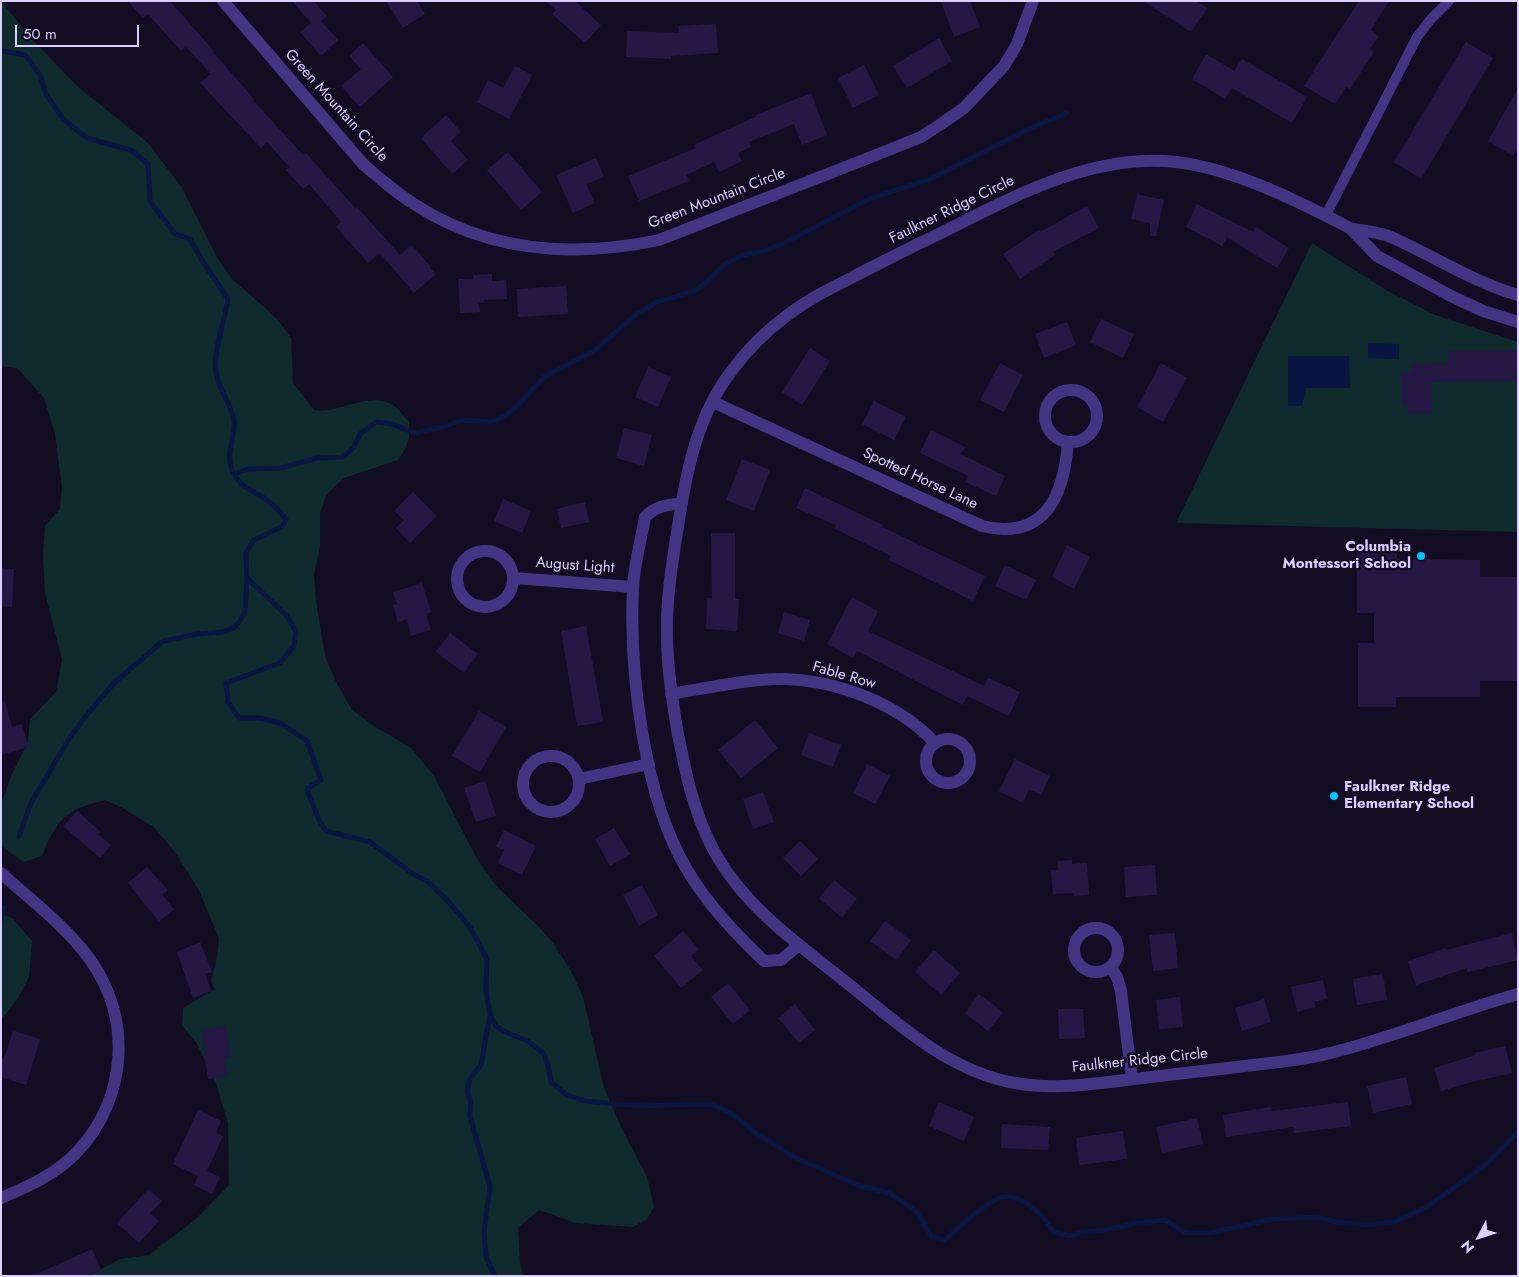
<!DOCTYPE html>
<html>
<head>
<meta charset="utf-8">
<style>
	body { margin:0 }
	#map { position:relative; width:1519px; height:1277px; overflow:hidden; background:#130d23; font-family:Jost,sans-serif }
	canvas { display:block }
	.frame { position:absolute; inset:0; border:2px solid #dacfff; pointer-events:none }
	.north { position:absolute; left:1454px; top:1212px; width:50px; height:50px; -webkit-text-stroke:4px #130d23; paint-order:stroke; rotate:230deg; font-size:14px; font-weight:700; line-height:20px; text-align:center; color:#dacfff }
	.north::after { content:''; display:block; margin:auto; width:18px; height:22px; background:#dacfff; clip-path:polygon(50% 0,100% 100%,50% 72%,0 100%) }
	.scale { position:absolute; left:15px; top:25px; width:124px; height:22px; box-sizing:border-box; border:2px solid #dacfff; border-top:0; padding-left:6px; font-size:15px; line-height:18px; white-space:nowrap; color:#dacfff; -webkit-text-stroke:4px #130d23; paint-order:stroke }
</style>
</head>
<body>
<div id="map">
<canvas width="1519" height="1277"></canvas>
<div class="frame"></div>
<div class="north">N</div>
<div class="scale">50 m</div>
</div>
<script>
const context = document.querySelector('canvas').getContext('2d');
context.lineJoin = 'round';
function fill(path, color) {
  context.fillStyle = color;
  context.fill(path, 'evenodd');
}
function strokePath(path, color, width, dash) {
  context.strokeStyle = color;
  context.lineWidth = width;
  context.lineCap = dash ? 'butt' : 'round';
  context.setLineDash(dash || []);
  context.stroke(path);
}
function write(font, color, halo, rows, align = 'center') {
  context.font = font + ' Jost,sans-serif';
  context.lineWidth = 5;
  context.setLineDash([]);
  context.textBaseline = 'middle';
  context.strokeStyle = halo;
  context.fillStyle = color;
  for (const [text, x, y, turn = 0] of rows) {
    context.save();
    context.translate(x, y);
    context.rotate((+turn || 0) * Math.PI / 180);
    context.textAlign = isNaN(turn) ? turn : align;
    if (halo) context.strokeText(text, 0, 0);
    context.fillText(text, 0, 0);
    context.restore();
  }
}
fill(new Path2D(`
	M1,1L30,37L78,87L148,143L182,188L218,259L232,279L264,307L278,320L291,338L293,383L314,410C339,414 364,393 389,403C396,405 403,416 409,422V437L405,450L398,460L344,478L326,495L320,513V546L314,575L316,602L325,656L336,682L352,710L374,726L411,748L434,776L476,857L496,886L538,926L553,943L571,971L583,997L604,1088L622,1129L647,1177L654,1207L647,1219L633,1227L576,1223L539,1210L518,1228L520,1262L523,1276H88L120,1259L149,1255L196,1219L229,1185L228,1123L216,1083L197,1044L182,1025L183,1008L215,989L211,981L217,958L219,938L198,888L174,851L154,827L121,807L105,800C66,810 57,818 42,856L23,862L1,846V805L11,776L28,742L30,719L56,692L62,659L45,593L43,555L45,526L60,509L62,487L55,434L44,398L17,368L1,366Z
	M1312,243L1386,290L1435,315L1518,342V532L1176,523Z
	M1,914L12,918L32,941L29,977L18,998L1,1020Z`), '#102b2d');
fill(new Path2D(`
	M1368,343L1399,344V359L1368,358Z
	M1288,356H1349L1350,388H1306L1302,406H1288Z`), '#081641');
strokePath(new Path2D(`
	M1,51L25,55L40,75L46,94L63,119L87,138L131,150L148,164L150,201L175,234L190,239L203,262L228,299C225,325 211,351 217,378C221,392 233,408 234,421C235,440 224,456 234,474C240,486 250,490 261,496C271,502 279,510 286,519L283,526L254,540L246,553L247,578L287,616L296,632L294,646L280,663L226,683L228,702L239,718H260L280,723L307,741L321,780L308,788L307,790L319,820L326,831L370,842L413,874L427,881L446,899L470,927L487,959L486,990L490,1015L496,1026L508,1033L528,1041L544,1054L549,1070L551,1082L567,1095L585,1101L639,1106L710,1104L733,1114L755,1132L792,1156L857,1185L889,1193L916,1211L932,1237L944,1240C957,1230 987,1200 1002,1197C1024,1193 1044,1217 1054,1232L1070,1236L1082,1232L1106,1230L1132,1224L1165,1220L1186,1233H1210L1273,1219L1318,1217L1336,1222L1367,1225L1394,1222L1427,1207L1484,1166L1518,1132
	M234,474L248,469L281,468L317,458L343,457L354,447L360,434L376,422L392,424L415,433L443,427L462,420L493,422L505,416L518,405L544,377L592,352L637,314L657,302L695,291L708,281L723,265L743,255L764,251L784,243L871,198L928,180L1026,130L1067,113
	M19,836L31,803L70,737L90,711L114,683L163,641L197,634L223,632L233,628L240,621L245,611L247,578
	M1,919L4,907
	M490,1015L481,1065L470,1079L467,1090L471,1102L470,1116L490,1187L484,1231L486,1257L495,1276`), '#081641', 5);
fill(new Path2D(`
	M128,1H170L214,51L213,52L254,99L253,100L303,155L306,153L356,209L357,207L400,255L412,245L430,266L429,267L436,274L414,293L380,253L368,263L336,227L341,222L309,184L303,189L286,170L289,167L267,142L261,148L200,83L211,74L186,47L181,51L148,14L143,18Z
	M292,1H314L327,16L321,21L338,40L321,56L300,32L311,23Z
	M386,1H417L425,14L403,28Z
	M545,1H575L601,25L585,43L552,14L556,10Z
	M941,1H970L980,27L954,37Z
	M1143,1H1196L1207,8L1191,32Z
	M1359,1H1389L1371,30L1379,36L1370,49L1374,52L1350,89L1346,87L1335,104L1304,86Z
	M716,24L718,53L671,56V59L626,57L627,31L679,33L678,26Z
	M939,38L952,61L907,88L893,66Z
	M1466,42L1493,58L1421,179L1394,162Z
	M363,43L393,77L360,107L341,86L361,69L349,56Z
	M1206,54L1234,71L1242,59L1307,97L1292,123L1232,88L1225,99L1192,79Z
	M864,65L879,95L853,108L838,78Z
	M515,66L532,75L509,119L477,102L488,80L503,88Z
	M1518,88V148L1513,156L1488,141Z
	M811,93L827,135L802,145L794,124L749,142L751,147L738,153L742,161L719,172L714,162L686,175L689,181L639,201L628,176L696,148L694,145L757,116L756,115Z
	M446,115L461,132L451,141L468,160L452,174L421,138Z
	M508,152L542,192L521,210L487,170Z
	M596,158L604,177L586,184L595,203L573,213L556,175Z
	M1137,194L1164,200L1156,236H1150V223L1131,219Z
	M1197,204L1253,232L1256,227L1289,248L1277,268L1227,237L1222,246L1186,227Z
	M1087,206L1099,228L1053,252L1055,255L1020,279L1003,254L1039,230L1040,232Z
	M492,274V281L506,280L507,299L484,300V302L479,303L480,312L460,313L458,279H473V275Z
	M566,286L568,314L518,317L517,289Z
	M1101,319L1134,334L1123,358L1090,342Z
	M1067,322L1076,345L1044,358L1035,334Z
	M810,348L830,361L802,405L782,392Z
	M1518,350V381L1431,382L1432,413L1409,414L1408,405H1402L1401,373L1411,372V364L1449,363L1448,351Z
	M1000,363L1023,375L1004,412L980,400Z
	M1161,363L1187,378L1163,422L1137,407Z
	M648,367L671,377L658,407L635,397Z
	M874,401L906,417L894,440L862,424Z
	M624,428L652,435L644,466L616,458Z
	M931,430L965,447L961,454L1005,476L996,496L965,482L968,476L920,453Z
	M742,459L770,470L754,511L726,500Z
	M805,488L883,525L882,527L985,576L973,601L889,560L891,556L835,529L836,525L796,508Z
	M413,492L437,516L410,543L396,528L404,520L394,511Z
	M503,499L531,511L522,533L494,521Z
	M585,502L589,522L561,528L557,509Z
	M711,533H735V599H739L737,631L706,629L707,598H712Z
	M1067,545L1090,557L1074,589L1052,577Z
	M1357,547H1397V559L1480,560V577H1518V681H1480V697H1396V707H1358V643H1374V613H1357Z
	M1005,565L1036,580L1026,600L995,586Z
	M1,568L14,569L12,607L1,606Z
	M422,583L431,612L426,614L431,630L411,636L407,619L398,622L393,605L397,604L393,592Z
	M852,597L878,611L868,631L984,686L988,678L1020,692L1009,716L967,696L963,705L857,651L853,658L827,644Z
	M784,612L810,620L804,641L778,633Z
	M586,626L603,722L577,726L561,631Z
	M450,633L478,654L464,673L436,652Z
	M5,701L12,727L22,724L28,747L1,755V702Z
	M479,711L506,727L480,772L452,756Z
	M755,720L778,748L741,778L718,750Z
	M809,733L841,745L833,767L801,755Z
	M1015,759L1050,776L1041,795L1029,789L1023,803L999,791Z
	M867,764L890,776L875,804L853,793Z
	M485,781L496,816L476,822L464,788Z
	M763,792L774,822L753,829L743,799Z
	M77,811L101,832L98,834L111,845L100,858L63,826Z
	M614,828L630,854L610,866L595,839Z
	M504,830L536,846L522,875L498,863L504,850L496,847Z
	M800,841L818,859L801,876L783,858Z
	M1072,860V864L1087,863L1089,895L1074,896V893L1053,894L1051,870H1058V861Z
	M1155,865L1157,895L1126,897L1124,867Z
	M147,867L168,890L162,895L174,909L159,922L128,883Z
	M834,880L857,899L842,918L819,898Z
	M642,885L658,915L639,926L623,895Z
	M885,921L911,940L897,960L870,941Z
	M683,931L699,949L691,956L703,970L681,988L654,956Z
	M1175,933L1178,968L1153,971L1149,935Z
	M1512,933L1518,960L1468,972L1467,968L1416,985L1408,961L1446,948V950Z
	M200,942L212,972L205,974L211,991L193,998L177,952Z
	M934,950L960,973L941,995L915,972Z
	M1383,974L1387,1000L1357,1005L1353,979Z
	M1323,980L1327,999L1314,1002L1316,1007L1297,1012L1291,987Z
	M728,983L750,1010L733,1024L711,997Z
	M979,994L1003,1012L988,1031L965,1013Z
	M1180,997L1183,1027L1159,1029L1156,1000Z
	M1264,999L1271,1022L1242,1031L1235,1008Z
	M795,1004L815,1030L799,1043L778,1018Z
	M1058,1009H1083L1085,1038L1059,1039Z
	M226,1026L231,1056L224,1058L227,1076L208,1079L201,1030Z
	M13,1031L40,1039L26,1085L1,1077V1058L4,1059Z
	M1505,1046L1512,1073L1482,1080V1079L1441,1091L1434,1068L1476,1055L1475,1053Z
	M1406,1077L1412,1104L1373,1113L1367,1086Z
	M939,1102L974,1117L964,1141L929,1126Z
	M1348,1102L1351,1126L1294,1133L1293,1127L1226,1137L1223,1115L1271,1107L1272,1111Z
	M198,1110L221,1121L216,1133L223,1136L207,1171L220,1177L212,1194L194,1185L198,1176L173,1164Z
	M1197,1118L1203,1144L1162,1153L1156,1127Z
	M1002,1124L1050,1127L1048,1150L1001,1148Z
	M1123,1131L1127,1159L1079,1165L1076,1138Z
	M148,1189L162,1201L150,1213L159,1221L139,1243L117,1223Z
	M92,1249L101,1269L86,1276H32Z`), '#261845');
strokePath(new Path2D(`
	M1326,215L1417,37L1431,19L1449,1`), '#423684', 10);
strokePath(new Path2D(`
	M223,1L363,164C379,178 395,192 414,204C489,253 573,258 659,240L866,159L921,137L941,124L964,108L1004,66L1017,44L1033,1
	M1350,228C1296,200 1225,164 1164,161C1075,157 996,207 918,244C896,255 874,266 853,277C831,288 809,299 789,314C767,330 746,351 730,373C698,416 687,468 679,520C673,558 666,597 667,635C667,666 672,698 677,729C685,770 693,811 713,849C741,902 791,939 837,975C891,1017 945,1071 1015,1083C1059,1091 1106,1082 1151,1077C1182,1073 1213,1070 1245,1066C1276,1062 1307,1060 1338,1051C1399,1035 1457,1011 1518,994
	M1518,295C1473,282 1434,256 1391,237C1379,232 1363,231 1350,228L1377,256L1453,297L1483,311L1518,322
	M1045 416a26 26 0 1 1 52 0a26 26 0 1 1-52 0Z
	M713,402L982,526C1045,541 1064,496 1068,442
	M682,503C667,505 655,506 645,517C641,541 634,565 633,588C629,671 644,797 686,868C707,904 734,932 764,961L781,960L799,945
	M457 579a28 28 0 1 1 56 0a28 28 0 1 1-56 0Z
	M514,578L633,587
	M671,694C708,688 746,679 782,679C836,680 898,703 935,743
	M926 761a22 22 0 1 1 44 0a22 22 0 1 1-44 0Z
	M523 784a28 28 0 1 1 56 0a28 28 0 1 1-56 0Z
	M579,779L649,764
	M1,873C32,901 67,927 91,961C132,1019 127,1098 78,1151C57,1174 29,1186 1,1198
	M1074 950a22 22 0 1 1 44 0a22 22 0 1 1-44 0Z
	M1110,967L1117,977L1121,991L1132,1079`), '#423684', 12);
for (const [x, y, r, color] of [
	[1421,556,5,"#00c5fa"],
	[1334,796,5,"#00c5fa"]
]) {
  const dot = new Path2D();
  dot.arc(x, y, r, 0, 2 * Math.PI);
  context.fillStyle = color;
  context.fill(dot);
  strokePath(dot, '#130d23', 2);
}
write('15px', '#dacfff', '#130d23', [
	["Green Mountain Circle",336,106,48],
	["Green Mountain Circle",717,199,-21],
	["Faulkner Ridge Circle",952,210,-26],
	["Spotted Horse Lane",920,479,25],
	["August Light",575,566,4],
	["Fable Row",844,676,16],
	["Faulkner Ridge Circle",1140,1061,-6]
]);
write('bold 15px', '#dacfff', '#130d23', [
	["Columbia",1411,547],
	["Montessori School",1411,564],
	["Faulkner Ridge",1344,787,"left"],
	["Elementary School",1344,804,"left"]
], 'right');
</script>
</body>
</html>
